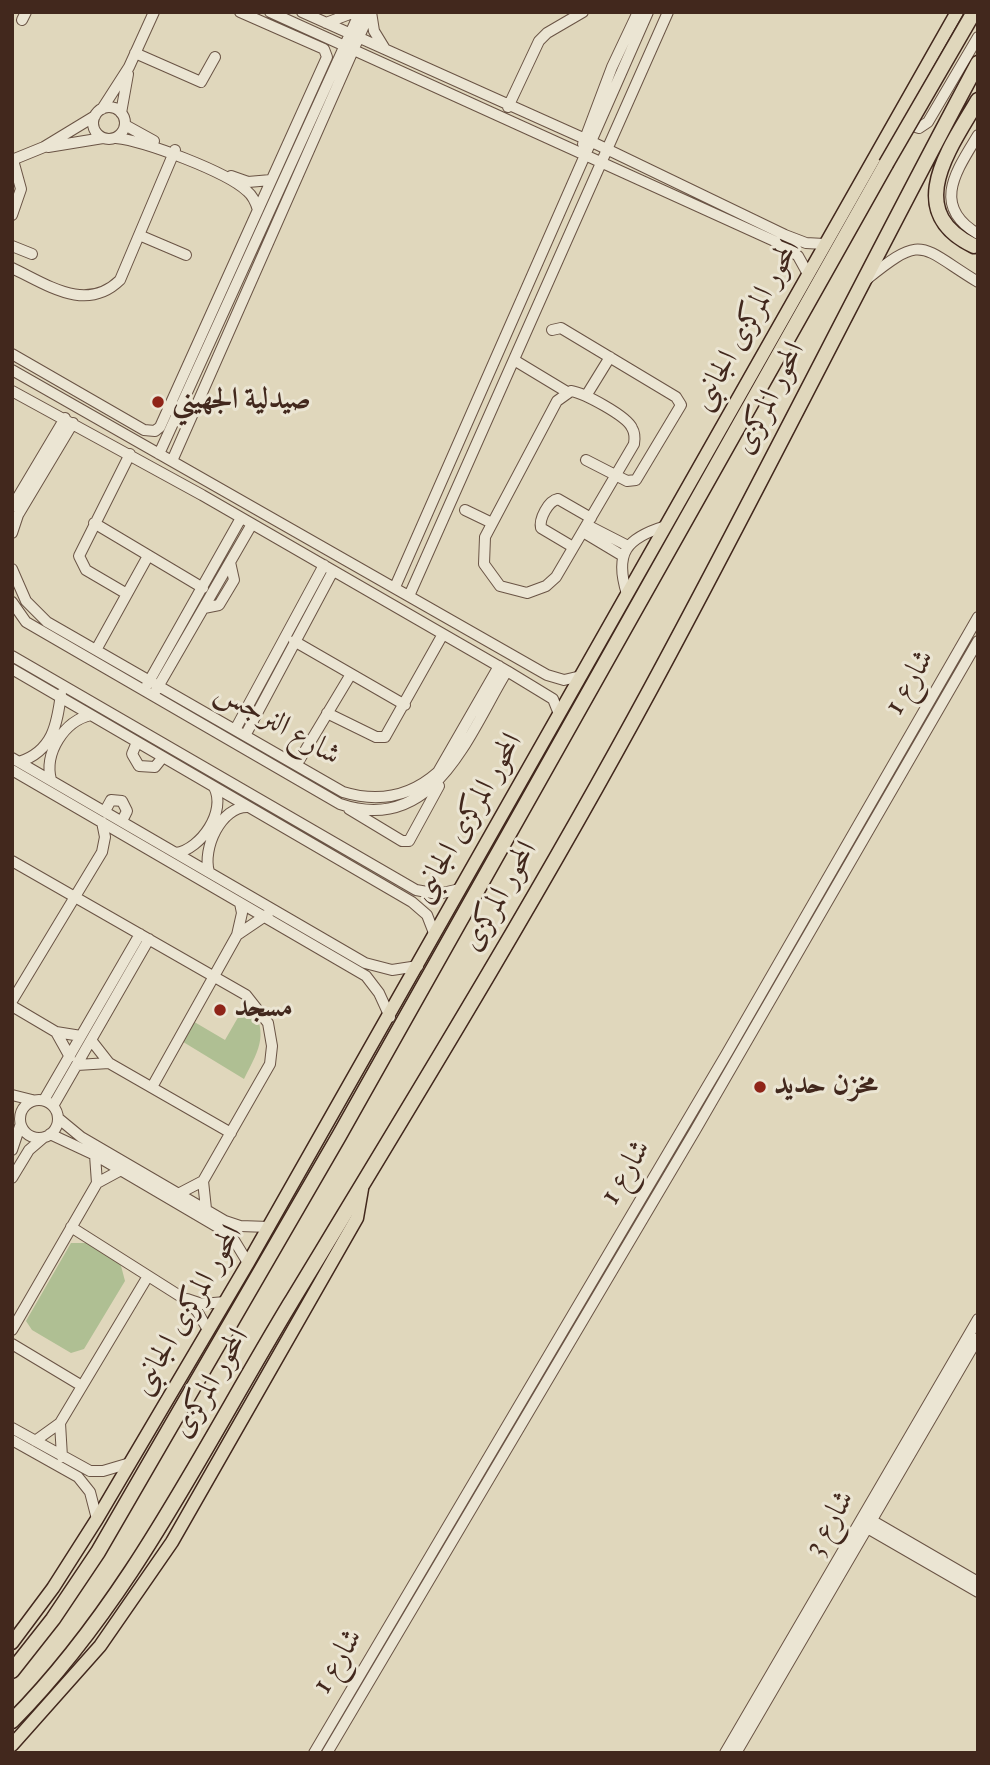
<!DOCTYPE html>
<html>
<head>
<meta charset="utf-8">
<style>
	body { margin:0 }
	#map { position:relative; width:990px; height:1765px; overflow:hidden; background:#e0d7bc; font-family:"IM FELL Double Pica",serif }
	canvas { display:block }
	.frame { position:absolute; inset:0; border:14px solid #42281d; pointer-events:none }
</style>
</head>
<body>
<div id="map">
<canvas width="990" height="1765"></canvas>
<div class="frame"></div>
</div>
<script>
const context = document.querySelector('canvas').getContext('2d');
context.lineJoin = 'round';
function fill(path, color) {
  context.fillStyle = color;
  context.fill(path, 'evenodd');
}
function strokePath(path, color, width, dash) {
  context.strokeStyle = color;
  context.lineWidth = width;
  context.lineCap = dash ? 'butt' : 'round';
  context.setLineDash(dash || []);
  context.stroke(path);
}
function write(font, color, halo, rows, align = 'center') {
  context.font = font + ' "IM FELL Double Pica",Amiri,serif';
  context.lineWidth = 6;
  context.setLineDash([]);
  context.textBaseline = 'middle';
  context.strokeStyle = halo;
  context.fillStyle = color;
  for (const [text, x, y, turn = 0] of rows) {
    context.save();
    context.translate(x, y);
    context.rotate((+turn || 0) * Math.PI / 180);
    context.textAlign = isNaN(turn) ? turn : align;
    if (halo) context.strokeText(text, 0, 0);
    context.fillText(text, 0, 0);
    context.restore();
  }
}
fill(new Path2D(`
	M248,1000C269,1033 261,1046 244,1079L180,1040L191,1020L225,1040Z
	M71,1243H87L120,1262L125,1281L84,1349L71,1353L32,1330L26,1321Z`), '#afbf93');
const minor = new Path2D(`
	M270,12L781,244L798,256L808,274
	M302,12L592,142L785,235L806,243L824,244
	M371,12L374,31L385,49
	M22,20L26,12
	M326,23L355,12
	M135,53L201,82L215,57
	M93 123a16 16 0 1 1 32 0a16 16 0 1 1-32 0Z
	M508,107L539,41L547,33L583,12
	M102,109L129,67L154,12
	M121,113L128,74
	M906,124L919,128L928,122L978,37
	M125,125L154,141
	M978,135C957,170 930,206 978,234
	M116,138C145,141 227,172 247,191C253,196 256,203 258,210
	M583,144L612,67L638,12
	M48,147L103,138
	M12,160L44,147L95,116
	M231,176L248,182L271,180
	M12,215L21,189L13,160
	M139,235L186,255
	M12,246L32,254
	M12,268C48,285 86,313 120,280L175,150
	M867,279C924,233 919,246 978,282
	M552,330L561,328L676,397L681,405L636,480L627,481L586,460
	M12,354L144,430L155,431L160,427L327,57L324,49L240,12
	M514,360L567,392
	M12,370L547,675L564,680L581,676
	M12,391L202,495L507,671L553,699L559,714
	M571,391C584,393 627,416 632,428C635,433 635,438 634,444L556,577L546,586L527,593L500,586L484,564L485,537L557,401Z
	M586,396L610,357
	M159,454L360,12
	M172,461L370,12
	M12,507L65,418
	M465,510L492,523
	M94,523L203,588
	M587,525L628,546
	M583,532L623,556
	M12,533L18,515L73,423
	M573,547L541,528C539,519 548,501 558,499L591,518
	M12,569L26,601L47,622L343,792C379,803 410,797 438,772L499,666
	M395,587L648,12
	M127,594L86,570L79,556L130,454
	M627,594C614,553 626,538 666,526
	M409,596L668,12
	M12,602L26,622L340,804C434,836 468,735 507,671
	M204,608L219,605L234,580L230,562
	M294,641L405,705
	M96,650L148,556
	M12,656L416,890L438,894L460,889
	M12,669L412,902L427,915L434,933
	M147,685L241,518
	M155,692L252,524
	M327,713L376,737H385L443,634
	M236,728L324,565
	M246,734L333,571
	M137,742L132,754L139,766L155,767L163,757
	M12,758L365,963L392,970L418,966
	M19,762C53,751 57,724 61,694
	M297,764L351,674
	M12,770L366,976L379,993L390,1017
	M51,780C44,753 64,721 91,715
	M349,809L402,841H409L439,786
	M105,811L111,800L122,801L127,811L122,821
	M176,853C201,849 227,811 214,787
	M12,861L246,995L268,1023L272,1046L270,1064L203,1181L180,1193
	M209,872C202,849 221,806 248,807
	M237,935L268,914
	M12,1001L102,852L105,837L102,822
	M12,1006L56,1032L81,1036
	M56,1032L70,1057
	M91,1040L109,1063L231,1133
	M77,1065L109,1063
	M152,1087L237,935L242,913L240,903
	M12,1095L32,1100
	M20 1119a19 19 0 1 1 38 0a19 19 0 1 1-38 0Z
	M44,1100L140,934
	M53,1106L149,939
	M58,1118L81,1137L225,1221L240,1226L269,1227
	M50,1134L95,1155L221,1229L234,1240L248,1263
	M12,1150L20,1126
	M95,1155L97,1183
	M12,1178L29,1150L43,1138
	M203,1181L206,1209
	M71,1227L183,1298L197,1311L208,1330
	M187,1299L202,1304L225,1302
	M12,1330L97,1183L121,1170
	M12,1344L82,1386
	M60,1423L62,1457
	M12,1428L90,1471H103L130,1463
	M12,1440L78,1477L90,1492L97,1519
	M35,1441L60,1423L148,1276
	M866,1517L978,1582
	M862,1525L978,1592
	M314,1753L727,1053L978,617
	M327,1753L696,1129L978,641
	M725,1753L978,1319
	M736,1753L978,1338`);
const major = new Path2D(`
	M12,1643L53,1588L97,1519L248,1263L957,12
	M12,1745L100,1646L172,1542L357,1218L362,1189`);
const highway = new Path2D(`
	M974,246C901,211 951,147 978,100
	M12,1671L53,1619L98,1552L339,1136L886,164
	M12,1721C130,1602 204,1446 290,1304C413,1101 538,897 651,688C763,481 867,270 978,63`);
strokePath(minor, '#6a5445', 12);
strokePath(major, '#42281d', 15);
strokePath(highway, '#42281d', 17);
strokePath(minor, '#ebe5d3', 10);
strokePath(major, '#e0d7bc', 12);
strokePath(highway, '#e0d7bc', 14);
const highwayBridge = new Path2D(`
	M886,164L974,12`);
strokePath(highwayBridge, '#42281d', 17, []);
strokePath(highwayBridge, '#e0d7bc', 14);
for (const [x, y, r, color] of [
	[158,402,7,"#8f2418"],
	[220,1010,7,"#8f2418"],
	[760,1087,7,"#8f2418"]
]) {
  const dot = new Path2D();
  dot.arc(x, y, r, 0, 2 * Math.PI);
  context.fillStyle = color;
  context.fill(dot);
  strokePath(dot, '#ebe5d3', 2.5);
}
write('30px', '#42281d', '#ebe5d3', [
	["المحور المركزى الجانبى",748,326,-61],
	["المحور المركزى",771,399,-63],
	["شارع 1",911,683,-60],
	["شارع النرجس",277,725,30],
	["المحور المركزى الجانبى",469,819,-60],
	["المحور المركزى",501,897,-60],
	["شارع 1",627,1173,-59],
	["المحور المركزى الجانبى",189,1311,-60],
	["المحور المركزى",212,1384,-59],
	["شارع 3",831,1524,-60],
	["شارع 1",339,1662,-59]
]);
write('bold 30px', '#42281d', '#ebe5d3', [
	["صيدلية الجهيني",172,402],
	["مسجد",234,1010],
	["مخزن حديد",774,1087]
], 'left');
</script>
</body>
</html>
